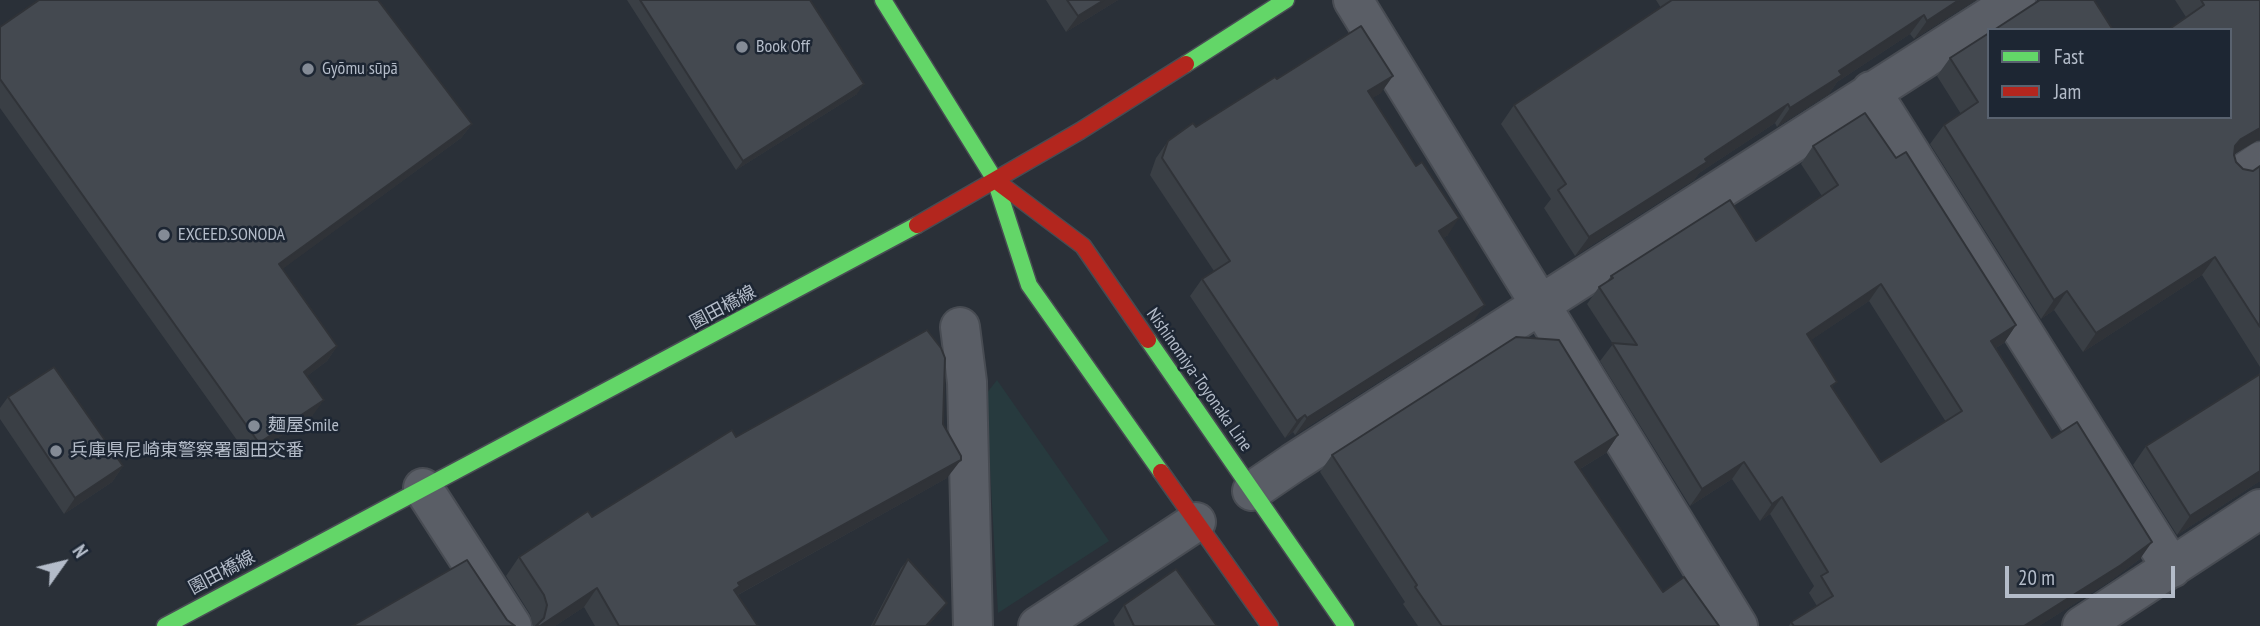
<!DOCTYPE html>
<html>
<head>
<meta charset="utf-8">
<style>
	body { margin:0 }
	#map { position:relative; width:2260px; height:626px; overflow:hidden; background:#2a3038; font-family:"PT Sans Narrow",sans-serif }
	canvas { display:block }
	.legend { position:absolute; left:1987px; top:28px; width:245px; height:91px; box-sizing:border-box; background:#1d2633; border:2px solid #59626f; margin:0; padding:9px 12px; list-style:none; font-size:21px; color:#b4bcc9 }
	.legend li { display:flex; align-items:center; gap:14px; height:35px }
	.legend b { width:35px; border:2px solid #59626f }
	.north { position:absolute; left:28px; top:528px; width:70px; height:70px; -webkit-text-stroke:5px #1d2633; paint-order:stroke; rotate:56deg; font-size:19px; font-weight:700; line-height:28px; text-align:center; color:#b4bcc9 }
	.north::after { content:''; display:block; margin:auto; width:24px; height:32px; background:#b4bcc9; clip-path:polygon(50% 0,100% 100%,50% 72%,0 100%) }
	.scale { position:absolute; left:2005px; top:566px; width:170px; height:32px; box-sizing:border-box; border:4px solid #b4bcc9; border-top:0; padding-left:9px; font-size:21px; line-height:24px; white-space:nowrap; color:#b4bcc9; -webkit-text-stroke:5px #1d2633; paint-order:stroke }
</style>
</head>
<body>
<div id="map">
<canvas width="2260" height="626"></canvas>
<ul class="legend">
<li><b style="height:9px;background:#63d668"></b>Fast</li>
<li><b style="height:9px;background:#b3261e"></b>Jam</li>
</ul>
<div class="north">N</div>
<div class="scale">20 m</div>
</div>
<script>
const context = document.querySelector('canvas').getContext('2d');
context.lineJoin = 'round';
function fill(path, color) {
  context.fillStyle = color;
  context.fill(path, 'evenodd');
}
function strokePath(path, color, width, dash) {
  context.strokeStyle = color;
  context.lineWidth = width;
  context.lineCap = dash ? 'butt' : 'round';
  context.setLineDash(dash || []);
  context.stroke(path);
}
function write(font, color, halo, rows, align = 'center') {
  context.font = font + ' "PT Sans Narrow","Noto Sans JP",sans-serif';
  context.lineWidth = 5;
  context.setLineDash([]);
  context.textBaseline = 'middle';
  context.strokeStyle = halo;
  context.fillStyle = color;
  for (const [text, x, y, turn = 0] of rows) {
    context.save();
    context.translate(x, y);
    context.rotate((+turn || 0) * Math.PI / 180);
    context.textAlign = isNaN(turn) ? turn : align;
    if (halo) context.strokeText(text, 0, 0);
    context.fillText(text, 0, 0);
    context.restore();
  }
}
fill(new Path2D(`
	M997,380L1109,541L998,613L986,394Z`), '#273a3e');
const lane = new Path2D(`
	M2238,172L2260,157`);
const street = new Path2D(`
	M1353,0L1738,626
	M1871,91L2172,568
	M960,327L967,382L973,626
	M423,488L512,626
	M1252,491L1293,463L2016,0
	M1038,626L1196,522
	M2082,626L2260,509`);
const fast = new Path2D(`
	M883,0L995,180L1029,285L1161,472
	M1186,64L1286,0
	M1148,340L1346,626
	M165,626L917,225`);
const jam = new Path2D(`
	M995,180L1083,246L1148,340
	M917,225L1080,131L1186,64
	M1161,472L1270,626`);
strokePath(lane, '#484c53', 33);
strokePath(street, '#484c53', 42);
strokePath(fast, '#484c53', 19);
strokePath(jam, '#484c53', 19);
strokePath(lane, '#5a5e66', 30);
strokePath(street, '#5a5e66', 38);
strokePath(fast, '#63d668', 16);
strokePath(jam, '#b3261e', 16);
fill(new Path2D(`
	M627,0H810L857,94L736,170Z
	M1046,0H1118L1066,32Z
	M1656,0H1976L1914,39L1910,34L1837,82L1829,94L1777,127L1775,123L1699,173L1694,180L1575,256L1544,208L1551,199L1501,124L1514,105L1661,8Z
	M2175,0H2260V140H2258L2234,154L2236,162L2243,169L2253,171L2260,166V367L2202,275L2083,352L2054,310L2041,319L1930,144L1944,125L1961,114L1937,76L1950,58L2230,117L2186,17Z
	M0,27L472,124L461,138L282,269L337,346L327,361L307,376L313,415L249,457L0,108Z
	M1381,93L1372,98L1448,235L1443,238L1473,322L1295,435L1293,432L1285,438L1190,296L1202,279L1214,271L1150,175L1156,158L1168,141L1196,127Z
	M1813,146L1896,158L2016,325L2004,343L1996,348L2052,438L2140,559L2109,582L2039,626H1789L1791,622L1817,606L1809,593L1814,586L1770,514L1760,521L1732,479L1690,506L1600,361L1613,344L1587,304L1599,287L1606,283L1611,276L1756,241L1822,196L1801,164ZM1869,301L1946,422L1881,462L1833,388L1811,340Z
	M8,397L123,466L112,482L64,514L0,419V408Z
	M1618,435L1606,453L1580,469L1663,592L1719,626H1418L1403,604L1405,602L1320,472L1332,455Z
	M736,437L947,478L738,595L758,626H595L584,607L555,626H533L530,614L506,576L519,557Z
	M2146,446L2260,481L2177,535L2133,465Z
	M908,559L940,612L928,626H871L901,568Z
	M1124,605L1217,626H1115L1113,621Z`), '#3a3f45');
fill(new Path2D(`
	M1104,0H1118L1066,32L1078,16Z
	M1959,0H1976L1914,39L1927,21Z
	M1924,15L1910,34L1837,82L1829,94L1777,127L1790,108L1839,71Z
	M1393,76L1381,93L1356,108L1368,91Z
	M864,84L857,94L736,170L743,161Z
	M1788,104L1775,123L1699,173L1694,180L1575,256L1589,237Z
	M472,124L461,138L269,279L279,264Z
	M2260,128V140H2258L2228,158L2222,165L2241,139Z
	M1459,218L1448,235L1427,248L1439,231Z
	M2215,257L2202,275L2083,352L2096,333Z
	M1881,284L1869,301L1795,351L1807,334Z
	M2067,291L2054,310L2041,319L2054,300Z
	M1485,305L1473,322L1295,435L1307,418Z
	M2016,325L2004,343L1979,358L1991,341Z
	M337,346L327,361L294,386L304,372Z
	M324,400L313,415L249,457L259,443Z
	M1305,415L1293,432L1285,438L1297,421Z
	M1618,435L1606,453L1563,479L1575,462Z
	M961,460L947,478L732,598L727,605L738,583Z
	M1744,462L1732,479L1690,506L1702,489Z
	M123,466L112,482L64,514L75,498Z
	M2260,471V481L2177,535L2190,516Z
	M1782,497L1770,514L1760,521L1772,504Z
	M2152,542L2140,559L2109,582L2039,626H2024Z
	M597,588L584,607L555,626H540Z
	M947,603L940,612L928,626H926Z`), '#303338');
const building = new Path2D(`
	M39,0H378L472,124L279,264L337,346L304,372L324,400L259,443L0,79V27Z
	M640,0H810L864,84L743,161Z
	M1067,0H1104L1078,16Z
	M1672,0H1959L1927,21L1924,15L1839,71L1842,75L1790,108L1788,104L1712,154L1705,159L1707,162L1589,237L1558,190L1566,184L1514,105Z
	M2040,0H2094L2113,30H1994Z
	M2201,0H2260V128L2241,139L2235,146L2234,155L2236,162L2243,169L2253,171L2260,166V327L2215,257L2096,333L2067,291L2054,300L1944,125L1978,102L1950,58L1989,33V117H2230V30H2168L2204,5Z
	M1361,26L1393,76L1368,91L1416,166L1422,162L1459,218L1439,231L1485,305L1307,418L1305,415L1297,421L1202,279L1230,261L1162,158L1168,141L1193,123L1196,127L1275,77L1277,79Z
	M1865,113L1896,158L1906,152L2016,325L1991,341L2052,438L2077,422L2152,542L2121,565L2024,626H1794L1791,622L1833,596L1821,576L1828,572L1782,497L1772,504L1744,462L1702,489L1612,343L1637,345L1599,287L1613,278L1611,276L1730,200L1756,241L1838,185L1813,146ZM1881,284L1962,411L1881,462L1831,386L1837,382L1807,334Z
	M927,330L941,348L945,358L943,424L961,456V460L738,583L740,586L734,590L758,626H619L597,588L540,626H536L544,618L547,605L544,595L519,557L588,511L592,517L732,430L736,437Z
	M1516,337L1559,340L1618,435L1575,462L1663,592L1684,577L1719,626H1442L1415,587L1417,585L1332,455Z
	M54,367L123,466L75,498L8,397Z
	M2260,374V471L2190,516L2146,446Z
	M908,559L947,603L926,626H873Z
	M467,560L507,620L515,626H352Z
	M1176,569L1217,626H1134L1124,605Z`);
fill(building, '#444950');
strokePath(building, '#303338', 2);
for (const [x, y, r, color] of [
	[742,47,7,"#848b96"],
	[308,69,7,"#848b96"],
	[164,235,7,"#848b96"],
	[254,426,7,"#848b96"],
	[56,451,7,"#848b96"]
]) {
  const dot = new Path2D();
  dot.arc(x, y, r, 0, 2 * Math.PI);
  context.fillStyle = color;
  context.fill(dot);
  strokePath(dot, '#1d2633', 2.5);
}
write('18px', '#b4bcc9', '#1d2633', [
	["Book Off",756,47],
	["Gyōmu sūpā",322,69],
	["EXCEED.SONODA",178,235],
	["麺屋Smile",268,426],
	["兵庫県尼崎東警察署園田交番",70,451]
], 'left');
write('18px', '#b4bcc9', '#1d2633', [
	["園田橋線",723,308,-28],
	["Nishinomiya-Toyonaka Line",1199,380,55],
	["園田橋線",222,573,-28]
]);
</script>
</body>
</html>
